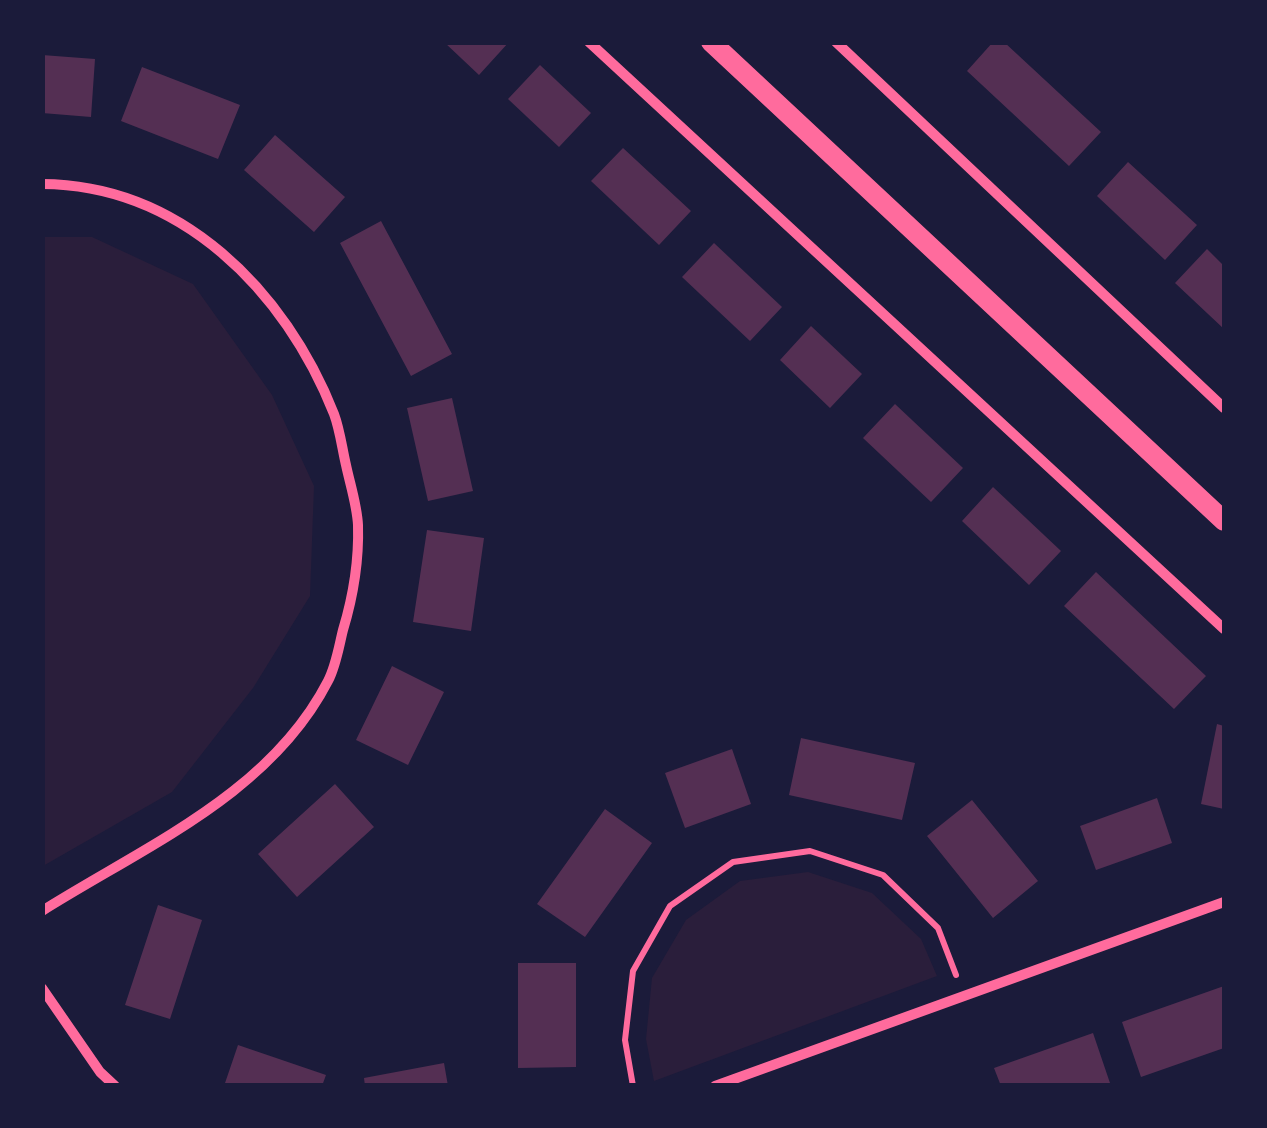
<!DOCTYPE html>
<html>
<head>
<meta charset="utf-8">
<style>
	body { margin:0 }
	#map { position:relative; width:1267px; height:1128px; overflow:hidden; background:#1b1b3a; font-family:"PT Sans",sans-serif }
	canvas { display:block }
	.frame { position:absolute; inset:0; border:45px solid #1b1b3a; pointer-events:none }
</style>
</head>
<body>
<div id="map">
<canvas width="1267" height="1128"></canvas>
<div class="frame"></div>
</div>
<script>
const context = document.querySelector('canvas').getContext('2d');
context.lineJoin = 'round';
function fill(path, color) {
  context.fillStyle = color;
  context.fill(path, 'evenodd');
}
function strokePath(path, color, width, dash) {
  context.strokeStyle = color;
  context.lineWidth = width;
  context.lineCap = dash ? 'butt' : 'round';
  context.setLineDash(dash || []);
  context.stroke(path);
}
fill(new Path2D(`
	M43,237H92L193,284L272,395L314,486L310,596L253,688L172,792L43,866Z
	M808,872L872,893L921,939L937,976L654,1081L646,1039L652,978L686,920L740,881Z`), '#2a1e3b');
fill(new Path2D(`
	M444,42H509L479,75Z
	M993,42H1004L1101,132L1069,166L967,71Z
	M42,55L95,59L91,117L42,113Z
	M540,65L591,113L559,147L508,99Z
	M142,67L240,105L218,159L121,121Z
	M275,135L345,197L314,232L244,170Z
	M623,148L691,211L659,245L591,181Z
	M1128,162L1197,225L1165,260L1097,196Z
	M381,221L452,354L411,376L340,243Z
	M714,243L782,307L750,341L682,277Z
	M1207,249L1224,266V329L1175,283Z
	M811,326L862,374L830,408L780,360Z
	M452,398L473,491L428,501L407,408Z
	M895,404L963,468L931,502L863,438Z
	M993,487L1061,551L1029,585L962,521Z
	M427,530L484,538L471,631L413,622Z
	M1096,572L1206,676L1174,709L1064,606Z
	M392,666L444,692L408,765L356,740Z
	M1217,724L1224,726V809L1201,804Z
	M801,738L915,763L902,820L789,795Z
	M732,749L751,804L685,828L665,773Z
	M335,784L374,827L297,897L258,854Z
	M1157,798L1172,843L1096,870L1080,826Z
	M972,800L1038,881L993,918L927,836Z
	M605,809L652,843L585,937L537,904Z
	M158,905L202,920L170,1019L125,1005Z
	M518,963H576V1067L518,1068Z
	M1224,986V1048L1141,1077L1122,1022Z
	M1093,1033L1111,1086H1001L994,1068Z
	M238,1045L326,1075L322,1086H224Z
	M444,1063L448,1086H365L364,1078Z`), '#542f53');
strokePath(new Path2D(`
	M633,1086L625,1040L633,971L670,906L733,862L810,851L883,875L938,928L956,975`), '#ff6b9d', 6);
strokePath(new Path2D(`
	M589,42L1224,629
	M836,42L1224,408
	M42,184C181,185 285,290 334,414C340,430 342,448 346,465C350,484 357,505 358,525C359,559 353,597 343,630C339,646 336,666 328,681C270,794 145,846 42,911
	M42,988L100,1072L115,1086
	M715,1086L1224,902`), '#ff6b9d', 10);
strokePath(new Path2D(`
	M711,42L1224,521`), '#ff6b9d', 20);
</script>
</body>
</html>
